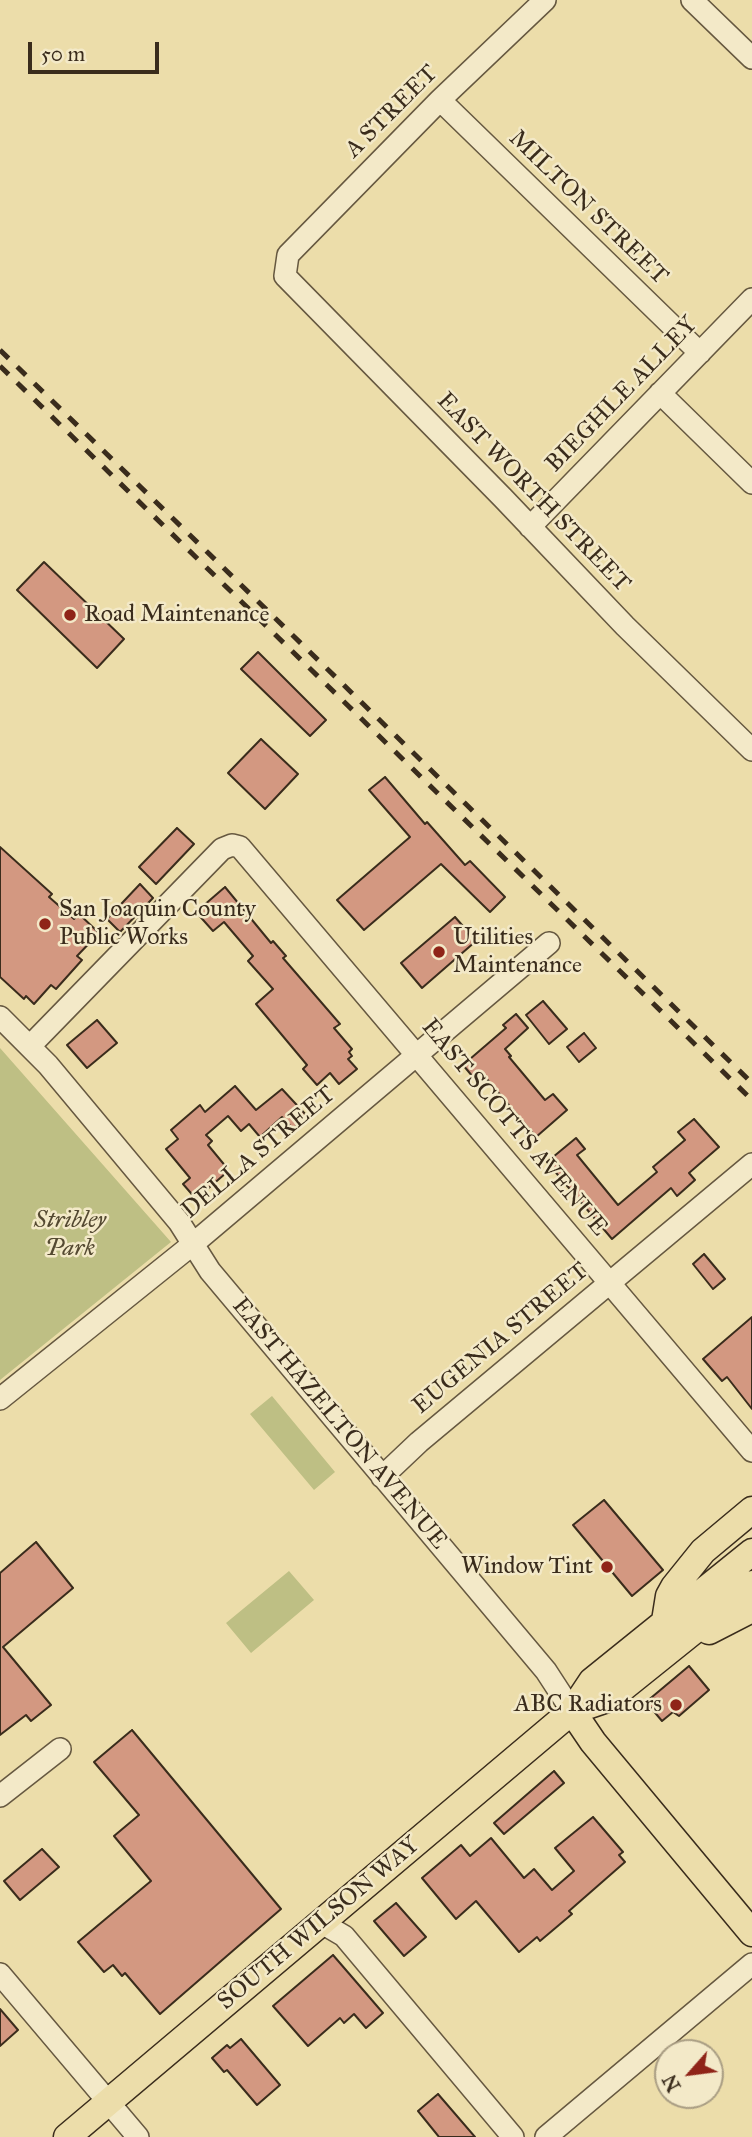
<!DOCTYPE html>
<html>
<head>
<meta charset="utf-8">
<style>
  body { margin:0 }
  #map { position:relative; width:752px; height:2137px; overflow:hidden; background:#ecddaa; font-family:"IM FELL Great Primer",serif }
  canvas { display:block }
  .north { position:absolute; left:654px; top:2039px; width:70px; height:70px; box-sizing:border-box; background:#f3e9c8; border:2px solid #a99d83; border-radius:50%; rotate:242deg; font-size:19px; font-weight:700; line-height:28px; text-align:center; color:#3a2c1c }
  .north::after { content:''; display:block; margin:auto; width:24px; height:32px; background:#8f2418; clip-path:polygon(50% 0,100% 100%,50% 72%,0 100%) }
  .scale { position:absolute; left:28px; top:42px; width:131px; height:32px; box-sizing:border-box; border:4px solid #3a2c1c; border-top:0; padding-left:9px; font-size:21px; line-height:24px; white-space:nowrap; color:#3a2c1c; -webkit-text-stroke:5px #f3e9c8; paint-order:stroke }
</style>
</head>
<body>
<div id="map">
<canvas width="752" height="2137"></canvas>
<div class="north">N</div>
<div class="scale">50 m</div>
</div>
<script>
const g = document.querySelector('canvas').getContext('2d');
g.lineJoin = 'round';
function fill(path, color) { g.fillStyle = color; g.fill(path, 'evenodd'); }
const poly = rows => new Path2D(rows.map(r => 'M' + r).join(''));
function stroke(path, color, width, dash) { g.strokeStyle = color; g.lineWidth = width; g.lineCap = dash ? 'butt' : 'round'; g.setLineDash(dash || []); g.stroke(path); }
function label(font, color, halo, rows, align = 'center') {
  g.font = font + ' "IM FELL Great Primer",serif'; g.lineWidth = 5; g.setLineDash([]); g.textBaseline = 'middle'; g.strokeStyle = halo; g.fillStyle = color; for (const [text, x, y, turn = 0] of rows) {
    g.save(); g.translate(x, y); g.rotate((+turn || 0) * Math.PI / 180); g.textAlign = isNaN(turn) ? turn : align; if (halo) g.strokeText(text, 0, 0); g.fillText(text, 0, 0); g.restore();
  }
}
fill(poly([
  [0,1048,171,1242,0,1380],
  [272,1396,335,1472,314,1490,250,1414],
  [289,1571,314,1600,251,1653,226,1623]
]), '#bebf84');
const building = poly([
  [44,562,124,639,97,668,17,590,44,562],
  [258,652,326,720,310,736,241,669,258,652],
  [261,739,298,774,265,809,228,773,261,739],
  [385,777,425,824,427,822,465,865,470,861,505,897,490,912,441,864,364,930,337,900,410,837,369,790,385,777],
  [177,828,194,844,156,884,139,867,177,828],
  [0,847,52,894,49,897,74,919,79,914,99,933,77,956,82,960,56,989,51,985,34,1004,26,996,24,999,0,977,0,847],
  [140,884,153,898,120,932,107,919,140,884],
  [225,887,271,943,273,941,286,956,283,958,340,1024,334,1028,352,1049,349,1052,352,1056,348,1059,357,1069,339,1084,330,1073,317,1085,303,1069,307,1065,256,1004,273,989,248,961,253,956,224,922,213,931,196,912,225,887],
  [455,917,476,941,422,988,401,963,455,917],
  [543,1001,567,1029,549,1044,526,1015,543,1001],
  [516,1014,528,1028,505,1049,511,1056,509,1057,545,1100,553,1094,567,1110,536,1137,485,1077,478,1083,463,1065,506,1028,503,1025,516,1014],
  [97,1020,117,1043,87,1068,67,1045,97,1020],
  [584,1033,596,1048,579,1062,567,1047,584,1033],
  [235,1086,256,1110,282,1089,307,1116,293,1129,282,1117,260,1137,249,1124,241,1131,228,1116,206,1135,212,1141,208,1145,227,1168,225,1171,226,1173,196,1199,183,1184,190,1178,166,1149,178,1139,171,1130,200,1105,205,1112,235,1086],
  [694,1119,719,1147,689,1173,695,1180,677,1196,671,1188,612,1239,547,1162,576,1138,585,1149,577,1155,618,1205,657,1172,653,1167,685,1140,678,1132,694,1119],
  [704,1254,725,1279,713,1289,693,1264,704,1254],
  [752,1317,752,1409,727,1377,722,1381,703,1359,752,1317],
  [604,1500,663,1570,632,1596,573,1525,604,1500],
  [36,1542,73,1588,3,1647,51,1705,31,1721,26,1715,0,1735,0,1573,36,1542],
  [689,1666,709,1690,679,1716,673,1712,662,1721,646,1702,689,1666],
  [132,1730,281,1909,160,2014,125,1973,122,1976,113,1965,104,1972,78,1942,151,1881,114,1836,139,1815,94,1762,132,1730],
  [554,1771,564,1783,504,1834,494,1823,554,1771],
  [593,1817,623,1852,619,1855,625,1862,569,1911,572,1914,540,1941,537,1937,519,1952,476,1901,456,1919,422,1878,461,1845,470,1856,491,1838,524,1878,534,1869,552,1890,574,1871,555,1848,593,1817],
  [42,1849,59,1867,20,1900,4,1881,42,1849],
  [396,1903,426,1937,404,1956,374,1921,396,1903],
  [333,1955,383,2013,366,2028,354,2014,344,2023,340,2018,308,2046,273,2006,333,1955],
  [0,2009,18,2030,0,2046,0,2009],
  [241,2039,280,2085,257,2105,227,2070,224,2072,212,2058,227,2045,230,2048,241,2039],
  [438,2094,475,2137,439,2137,418,2111,438,2094]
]);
fill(building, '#d39881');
stroke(building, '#3a2c1c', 2);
const minor = poly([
  [545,0,440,100,288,255,285,276,503,498,625,626,752,750],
  [692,0,752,58],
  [440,100,700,353],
  [660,393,752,483],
  [530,527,752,299],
  [0,1017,48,1065,179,1222,210,1271,546,1671,572,1711],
  [30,1046,222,849,232,845,240,847,752,1451],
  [0,1399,193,1244,549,943],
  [382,1477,419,1442,752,1164],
  [0,1796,60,1749],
  [320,1922,344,1936,513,2137],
  [0,1974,138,2137],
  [546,2137,752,1964]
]);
const major = poly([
  [665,1621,669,1596,674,1587,703,1551,752,1510],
  [709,1631,752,1609],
  [572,1711,593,1742,752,1933],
  [572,1711,610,1698,752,1584],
  [67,2137,572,1711,592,1681,752,1552]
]);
stroke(minor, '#665840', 24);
stroke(major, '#3a2c1c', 29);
stroke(minor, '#f3e9c8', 21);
stroke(major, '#ecddaa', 26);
stroke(poly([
  [0,350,752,1083],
  [0,366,752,1100]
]), '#3a2c1c', 5, [12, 12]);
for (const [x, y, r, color] of [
  [70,615,7,"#8f2418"],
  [45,924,7,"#8f2418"],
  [439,952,7,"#8f2418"],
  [607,1567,7,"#8f2418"],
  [676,1705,7,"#8f2418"]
]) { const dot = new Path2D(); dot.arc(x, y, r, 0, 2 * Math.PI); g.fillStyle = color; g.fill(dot); stroke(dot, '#f3e9c8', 2.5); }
label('24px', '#3a2c1c', '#f3e9c8', [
  ["A STREET",392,112,-45],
  ["MILTON STREET",588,208,44],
  ["BIEGHLE ALLEY",622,395,-46],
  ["EAST WORTH STREET",533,493,46],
  ["EAST SCOTTS AVENUE",514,1128,50],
  ["DELLA STREET",259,1153,-40],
  ["EUGENIA STREET",501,1339,-40],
  ["EAST HAZELTON AVENUE",339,1424,50],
  ["SOUTH WILSON WAY",319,1924,-40]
]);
label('24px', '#3a2c1c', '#f3e9c8', [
  ["Road Maintenance",84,615],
  ["San Joaquin County",59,910],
  ["Public Works",59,938],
  ["Utilities",453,938],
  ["Maintenance",453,966],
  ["Window Tint",593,1567,"right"],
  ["ABC Radiators",662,1705,"right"]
], 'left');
label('italic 24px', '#544931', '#f3e9c8', [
  ["Stribley",70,1221],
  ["Park",70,1249]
]);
</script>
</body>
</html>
